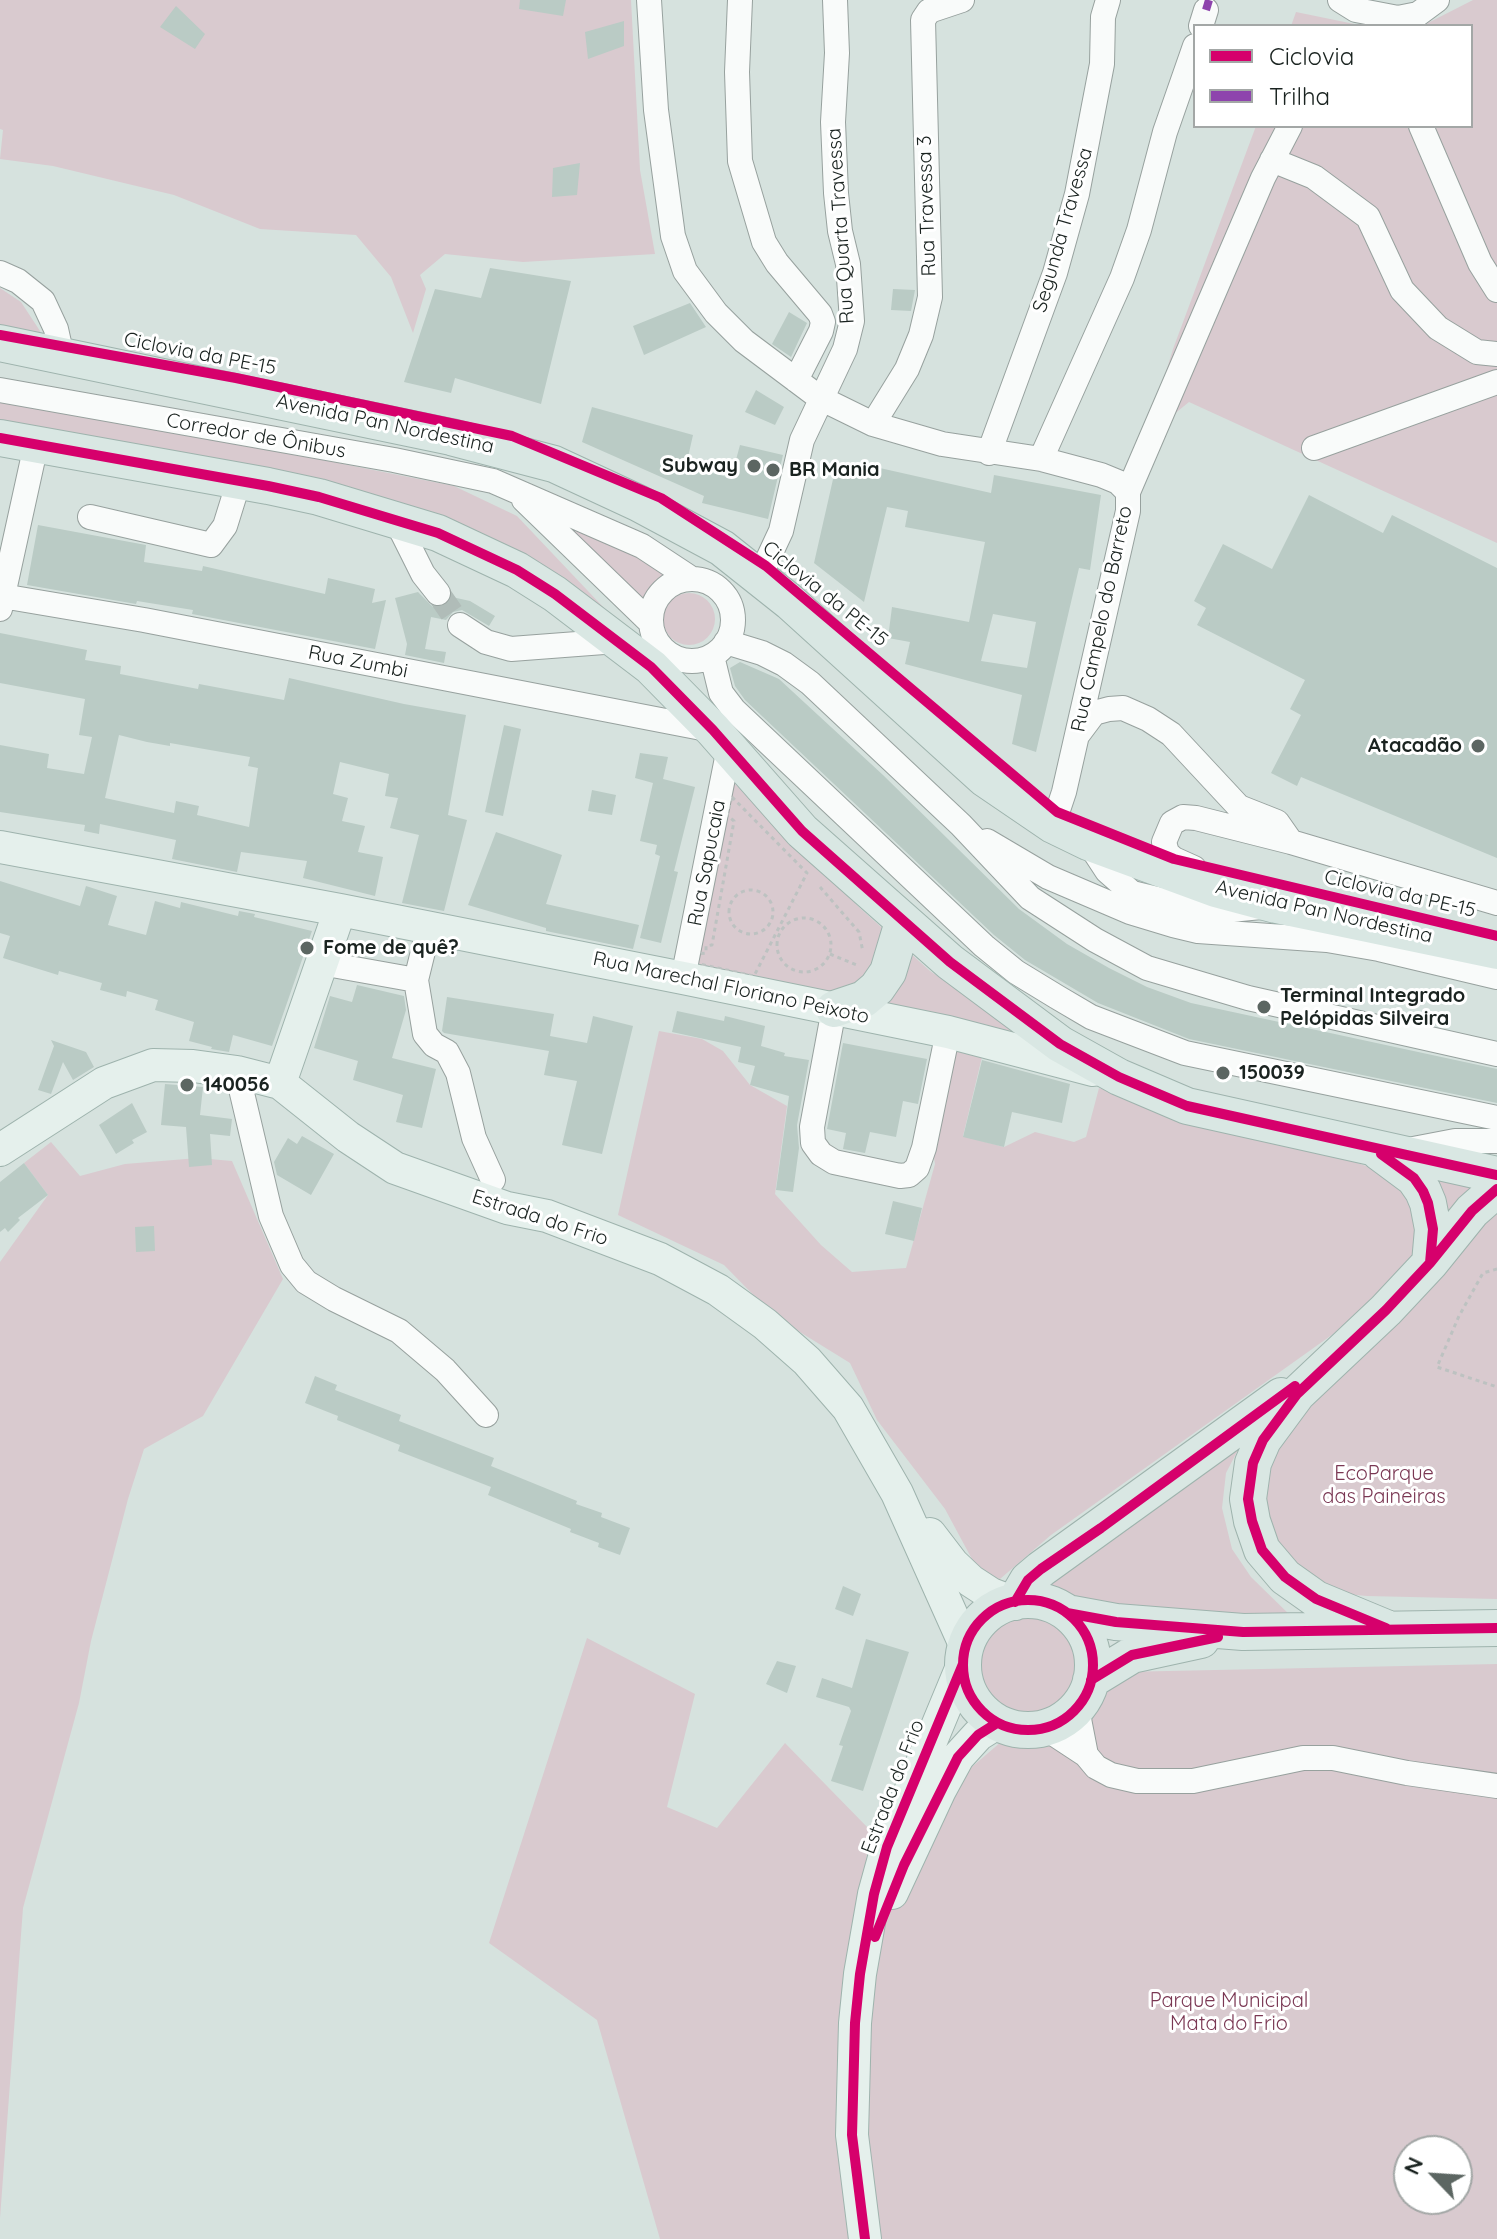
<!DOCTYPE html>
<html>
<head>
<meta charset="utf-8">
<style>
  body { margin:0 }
  #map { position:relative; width:1497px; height:2239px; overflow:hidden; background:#d6e2de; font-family:Quicksand,sans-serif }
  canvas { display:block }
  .legend { position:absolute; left:1193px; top:24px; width:280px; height:104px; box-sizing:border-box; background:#fff; border:2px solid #a3a7a6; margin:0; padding:10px 14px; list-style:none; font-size:24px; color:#1a2320 }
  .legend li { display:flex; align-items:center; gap:16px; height:40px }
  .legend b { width:40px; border:2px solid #a3a7a6 }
  .north { position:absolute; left:1393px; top:2135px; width:80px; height:80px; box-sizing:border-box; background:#fff; border:2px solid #a3a7a6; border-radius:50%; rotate:295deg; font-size:22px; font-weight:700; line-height:32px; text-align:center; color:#1a2320 }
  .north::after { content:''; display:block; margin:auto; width:28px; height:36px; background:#5c6662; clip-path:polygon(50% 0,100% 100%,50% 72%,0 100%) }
</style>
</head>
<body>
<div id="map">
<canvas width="1497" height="2239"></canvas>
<ul class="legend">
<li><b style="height:10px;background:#d6006c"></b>Ciclovia</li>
<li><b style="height:10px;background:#8e44ad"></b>Trilha</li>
</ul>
<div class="north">N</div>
</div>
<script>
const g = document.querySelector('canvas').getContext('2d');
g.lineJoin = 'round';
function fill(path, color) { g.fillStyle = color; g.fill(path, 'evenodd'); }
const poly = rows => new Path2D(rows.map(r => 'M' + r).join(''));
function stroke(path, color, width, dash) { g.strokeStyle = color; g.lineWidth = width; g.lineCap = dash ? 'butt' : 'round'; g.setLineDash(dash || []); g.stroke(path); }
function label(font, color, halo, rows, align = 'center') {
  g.font = font + ' Quicksand,sans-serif'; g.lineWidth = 6; g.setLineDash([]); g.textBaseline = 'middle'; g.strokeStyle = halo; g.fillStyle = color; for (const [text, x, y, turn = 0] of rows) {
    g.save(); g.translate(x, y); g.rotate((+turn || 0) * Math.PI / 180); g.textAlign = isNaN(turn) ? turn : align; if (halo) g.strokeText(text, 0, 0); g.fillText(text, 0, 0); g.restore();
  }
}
fill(poly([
  [0,0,631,0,640,170,655,254,523,262,445,254,420,275,426,289,413,333,391,277,356,235,260,229,174,195,53,166,0,159,3,130,0,129],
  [1473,0,1497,0,1497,543,1189,402,1146,437,1173,349,1256,126,1471,126,1471,26,1422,26],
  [1296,12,1364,26,1365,26,1291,26],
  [0,288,21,302,40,331,44,345,0,332],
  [0,396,454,486,517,516,623,628,476,539,0,431],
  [540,507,677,576,657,589,649,600,645,613],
  '663 619a26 26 0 1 1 52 0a26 26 0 1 1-52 0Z',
  [729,778,861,909,930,971,1026,1036,692,967],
  [659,1031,702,1039,723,1051,750,1085,787,1106,775,1194,821,1245,852,1272,906,1268,935,1164,931,1138,952,1051,977,1051,982,1057,963,1136,1004,1147,1035,1132,1074,1142,1086,1137,1099,1088,1188,1118,1340,1157,1392,1175,1411,1197,1421,1250,1350,1322,1051,1535,1000,1579,980,1574,945,1509,877,1420,850,1363,774,1316,724,1265,618,1215],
  [51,1142,80,1176,125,1164,198,1158,232,1161,283,1279,203,1416,144,1449,128,1499,91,1641,79,1703,23,1908,0,2218,0,1262,48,1195,24,1163],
  [1411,1161,1497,1180,1440,1227],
  [1497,1204,1497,1599,1367,1596,1335,1593,1281,1567,1262,1488,1273,1444],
  [1239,1448,1226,1473,1222,1508,1232,1549,1251,1577,1295,1620,1069,1600,1043,1590],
  '978 1664a51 51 0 1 1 102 0a51 51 0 1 1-102 0Z',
  [587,1638,695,1694,667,1807,717,1828,785,1743,870,1830,857,1931,838,2022,845,2215,849,2239,660,2239,597,2020,489,1943],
  [1497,1664,1497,1777,1335,1754,1210,1771,1125,1772,1089,1752,1086,1710,1095,1691,1121,1672],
  [1016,1729,1037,1730,1100,1781,1304,1762,1497,1791,1497,2239,860,2239,860,1974,910,1865,951,1785],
  [1409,2151,1457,2151,1457,2199,1409,2199]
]), '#d9cacf');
fill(poly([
  [520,0,566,0,563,16,519,9],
  [176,6,205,34,195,49,160,27],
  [624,21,624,46,588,59,585,32],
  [580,163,577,195,552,197,553,168],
  [490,268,571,281,541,404,455,378,451,393,404,382,435,289,481,298],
  [893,289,915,290,911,311,891,310],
  [690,303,706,327,644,355,633,326],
  [789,312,807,323,791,357,772,344],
  [756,390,784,407,775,425,745,412],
  [592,407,693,435,686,466,731,478,740,445,783,455,768,519,702,503,704,496,582,442],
  [862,464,991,493,994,475,1101,495,1090,570,1079,568,1036,752,1012,744,1022,695,905,664,910,642,888,638,892,607,969,622,985,542,905,527,908,511,887,507,864,602,814,563,836,466,859,471],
  [993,614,1036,622,1027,668,981,661],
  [1309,495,1383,533,1392,515,1497,568,1497,858,1301,777,1297,786,1271,773,1301,715,1290,709,1305,680,1197,625,1206,608,1194,601,1223,544,1272,569],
  [38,525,146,545,144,562,202,571,203,566,325,594,328,578,375,589,372,603,386,600,375,649,192,614,193,610,137,601,136,604,27,585],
  [418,592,433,607,447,605,452,597,470,601,495,616,489,626,462,610,453,612,446,620,431,617,425,649,446,652,444,663,405,655,407,644,395,598],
  [0,633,87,650,85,660,121,666,120,674,198,689,199,684,284,700,289,678,404,704,466,715,448,815,467,820,444,911,402,903,419,835,390,828,398,798,385,796,389,774,340,762,333,794,348,798,342,821,365,826,358,852,383,857,375,896,303,878,307,861,241,852,237,872,172,859,176,840,100,824,99,834,84,831,85,825,0,812,0,745,49,754,47,768,84,774,92,737,79,735,85,699,0,683],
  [119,735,147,742,170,746,170,743,250,757,248,766,258,768,249,827,197,815,199,806,176,801,174,813,105,798],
  [740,662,779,679,883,775,1019,909,1067,944,1109,968,1147,987,1191,1003,1497,1069,1497,1103,1189,1039,1098,1003,1025,960,994,935,745,700,735,686,730,668],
  [504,725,521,729,503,816,485,812],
  [640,753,668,757,663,779,695,787,674,871,678,872,661,943,640,938,660,856,655,854,657,845,640,841,653,783,635,778],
  [592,790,616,795,612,815,588,811],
  [496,832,562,855,546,904,639,925,633,949,546,931,546,928,468,905],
  [0,881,80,906,86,886,117,896,108,925,146,935,155,901,180,908,181,902,238,916,239,911,255,914,254,917,312,931,272,1046,233,1035,229,1052,211,1049,212,1047,189,1041,194,1022,155,1010,158,1000,127,991,126,997,100,990,102,983,59,971,58,975,3,958,10,936,0,933],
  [357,985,404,996,406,1010,392,1058,436,1069,422,1128,396,1122,403,1095,353,1080,358,1061,314,1048,330,996,352,1002],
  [447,997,554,1014,550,1036,587,1043,593,1016,633,1026,602,1154,562,1145,577,1081,544,1075,549,1051,444,1033,442,1031],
  [677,1011,724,1021,725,1016,765,1026,761,1046,785,1053,784,1056,809,1060,797,1125,799,1148,793,1192,776,1190,789,1096,750,1085,755,1066,738,1062,741,1047,672,1032],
  [51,1040,86,1052,94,1067,73,1080,63,1062,51,1094,38,1090,54,1046],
  [843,1043,927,1059,918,1104,903,1101,896,1137,870,1132,865,1153,843,1149,846,1133,827,1129],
  [982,1060,1070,1084,1062,1123,1012,1112,1004,1147,963,1137],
  [165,1084,203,1087,200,1115,232,1119,230,1136,210,1134,212,1165,189,1167,186,1127,161,1125],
  [132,1103,147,1132,132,1140,134,1143,116,1154,99,1125],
  [302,1136,334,1154,311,1195,277,1175,274,1162,288,1138,297,1144],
  [24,1163,48,1195,18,1218,20,1220,8,1232,5,1228,0,1232,0,1182],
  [893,1201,922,1208,914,1241,885,1234],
  [154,1226,155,1251,136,1252,135,1227],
  [315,1376,337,1385,335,1390,401,1415,399,1421,494,1458,491,1466,577,1501,576,1504,602,1513,601,1517,630,1528,620,1555,598,1547,599,1543,570,1532,571,1529,488,1495,491,1487,398,1451,400,1445,337,1420,338,1416,305,1403],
  [843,1586,861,1594,853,1616,835,1609],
  [866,1639,909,1652,863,1791,831,1781,843,1746,839,1745,851,1711,849,1707,816,1697,822,1678,852,1688],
  [777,1661,796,1666,787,1693,766,1684]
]), '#bacbc5');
stroke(poly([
  [438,593,460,625]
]), '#b0bcb8', 24, [24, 12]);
const minor = poly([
  [649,0,656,110,673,236,685,271,716,313,744,341,820,398,873,424,942,444,1041,459,1101,475,1118,482,1128,492,1128,511,1064,792,1053,825],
  [740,0,737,72,740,161,764,242,777,263,820,314,823,322,821,331,796,380],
  [1340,0,1356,10,1398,18,1418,14,1437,0],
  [1201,26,1206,10],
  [1421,126,1480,263,1497,290],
  [1272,160,1314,177,1368,217,1402,290,1438,328,1477,352,1497,354],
  [0,273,18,281,43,301,56,329,62,356],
  [0,390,394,460,493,481,642,546,692,579],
  [873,424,907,369,921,335,930,297,923,20,929,11,962,0],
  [1314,448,1497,382],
  [989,453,1055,273,1077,194,1102,64,1103,17,1108,0],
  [1041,459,1122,278,1139,230,1165,132,1195,46],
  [1128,492,1263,178,1290,126],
  [524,500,651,623],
  [90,517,211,545,225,526,239,481],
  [396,520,423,574,438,593],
  [760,576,781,531,802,440,845,349,852,321,848,264,840,231,836,193,833,122,837,53,835,0],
  '651 620a41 41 0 1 1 82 0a41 41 0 1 1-82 0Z',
  [2,596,144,620,712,730],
  [0,609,36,445],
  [460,625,486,642,511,649,617,641],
  [726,642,762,653,784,664,810,683,961,825,1030,898,1095,940,1147,968,1248,998,1497,1054],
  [712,656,721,693,734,710,984,946,1016,972,1057,997,1091,1017,1185,1053,1497,1118],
  [1079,733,1094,713,1109,709,1123,708,1148,719,1171,734,1239,807,1277,822,1291,842,1497,903],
  [987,841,1048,877,1130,912,1173,925,1198,931,1327,940,1379,949,1497,977],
  [1088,842,1107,871,1132,893,1210,912,1261,907],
  [1194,868,1174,859,1167,853,1164,842,1172,823,1183,817,1196,818,1291,842],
  [429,927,416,980,425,1034,434,1045,447,1052,458,1073,474,1138,493,1180],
  [321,963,416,980],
  [683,978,729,748],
  [834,1009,812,1127,813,1143,821,1154,834,1162,900,1176,909,1175,917,1168,924,1148,948,1032],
  [237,1072,271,1216,292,1265,306,1282,334,1299,399,1331,445,1370,486,1415],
  [1408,1150,1455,1141,1497,1141],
  [1079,1705,1079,1719,1086,1755,1096,1767,1111,1775,1137,1781,1193,1781,1303,1758,1333,1758,1407,1773,1497,1786],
  [1045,1728,1086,1755]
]);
const major = poly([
  [0,847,340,910,683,978,948,1032,1093,1070],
  [280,1083,340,910],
  [0,1150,104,1083,153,1065,193,1066,237,1072,280,1083,348,1137,395,1168,507,1208,547,1216,660,1259,718,1290,765,1324,807,1361,848,1408,897,1493,966,1647],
  [930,1534,953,1564,971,1581,991,1594,1012,1602],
  [892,1893,940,1790,958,1757,978,1735,997,1723],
  [865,2239,852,2135,855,2023,860,1974,874,1894,887,1847,963,1664]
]);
const highway = poly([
  [0,343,451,437,554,464,638,503,722,548,790,602,984,778,1053,825,1088,842,1216,889,1276,905,1497,951],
  [0,438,268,486,319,497,438,533,517,570,555,594,651,667,713,730,802,831,950,962,1060,1044,1119,1077,1187,1106,1497,1175],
  [834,1009,864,999,877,988,888,972,903,922],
  [1379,1152,1414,1178,1423,1191,1428,1203,1433,1229,1430,1263],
  '963 1665a65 65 0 1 1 130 0a65 65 0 1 1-130 0Z',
  [1015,1602,1028,1580,1041,1569,1281,1396],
  [1067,1613,1116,1622,1243,1632,1497,1628],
  [1386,1628,1316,1599,1285,1577,1262,1550,1252,1521,1248,1499,1253,1463,1263,1440,1297,1394,1386,1310,1430,1263,1472,1211,1497,1189],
  [1091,1680,1132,1655,1201,1640]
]);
stroke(minor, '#97a19e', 26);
stroke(major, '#9eb3ad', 34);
stroke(highway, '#9eb3ad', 38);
stroke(poly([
  [732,797,807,873,754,976,695,963,697,954,706,953,706,946,712,945,734,821,727,815,732,797],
  [820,887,859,932,863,952],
  '729 912a22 22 0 1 1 44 0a22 22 0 1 1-44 0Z',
  '777 945a27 27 0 1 1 54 0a27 27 0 1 1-54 0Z',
  [830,954,859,966],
  [1497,1269,1483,1273,1459,1316,1437,1367,1497,1387]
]), '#bdc2c1', 3, [4, 4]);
stroke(minor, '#f9fbfa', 24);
stroke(major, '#e5f0ec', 32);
stroke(highway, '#d9e7e3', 36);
stroke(poly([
  [1206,10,1209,0]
]), '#8e44ad', 8, [16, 8]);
stroke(poly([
  [0,335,236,378,512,436,661,498,766,566,1057,812,1174,859,1497,936],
  [0,438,268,486,319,497,438,533,517,570,555,594,651,667,713,730,802,831,950,962,1060,1044,1119,1077,1187,1106,1497,1175],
  [1381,1154,1414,1178,1423,1191,1428,1203,1433,1229,1430,1263],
  '963 1665a65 65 0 1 1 130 0a65 65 0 1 1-130 0Z',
  [1015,1602,1028,1580,1041,1569,1101,1528,1295,1386],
  [1067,1613,1116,1622,1243,1632,1497,1628],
  [1386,1628,1316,1599,1285,1577,1262,1550,1252,1521,1248,1499,1253,1463,1263,1440,1297,1394,1386,1310,1430,1263,1472,1211,1497,1189],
  [1091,1680,1132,1655,1218,1637],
  [875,1937,904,1865,958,1757,978,1735,997,1723],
  [865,2239,852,2135,855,2023,860,1974,874,1894,887,1847,963,1664]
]), '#d6006c', 10);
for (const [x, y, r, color] of [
  [754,466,8,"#5c6662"],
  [773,470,8,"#5c6662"],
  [1478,746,8,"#5c6662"],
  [307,948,8,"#5c6662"],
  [1264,1007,8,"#5c6662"],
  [1223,1073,8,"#5c6662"],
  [187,1085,8,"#5c6662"]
]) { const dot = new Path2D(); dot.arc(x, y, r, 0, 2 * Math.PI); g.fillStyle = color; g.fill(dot); stroke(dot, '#fff', 3); }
label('20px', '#1a2320', '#fff', [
  ["Rua Travessa 3",927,206,-92],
  ["Rua Quarta Travessa",841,226,-94],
  ["Segunda Travessa",1063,230,-74],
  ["Ciclovia da PE-15",200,354,11],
  ["Avenida Pan Nordestina",385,424,12],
  ["Corredor de Ônibus",256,436,10],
  ["Ciclovia da PE-15",825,594,39],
  ["Rua Campelo do Barreto",1102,619,-78],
  ["Rua Zumbi",358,662,11],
  ["Rua Sapucaia",707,863,-79],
  ["Ciclovia da PE-15",1400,894,13],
  ["Avenida Pan Nordestina",1324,912,13],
  ["Rua Marechal Floriano Peixoto",731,988,12],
  ["Estrada do Frio",540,1218,18],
  ["Estrada do Frio",893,1787,-69]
]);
label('bold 20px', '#1a2320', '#fff', [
  ["Subway",738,466,"right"],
  ["BR Mania",789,470],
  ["Atacadão",1462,746,"right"],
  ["Fome de quê?",323,948],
  ["Terminal Integrado",1280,996],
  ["Pelópidas Silveira",1280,1019],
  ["150039",1239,1073],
  ["140056",203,1085]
], 'left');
label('20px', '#7a3753', '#fff', [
  ["EcoParque",1384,1474],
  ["das Paineiras",1384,1497],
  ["Parque Municipal",1229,2001],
  ["Mata do Frio",1229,2024]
]);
</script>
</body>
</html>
